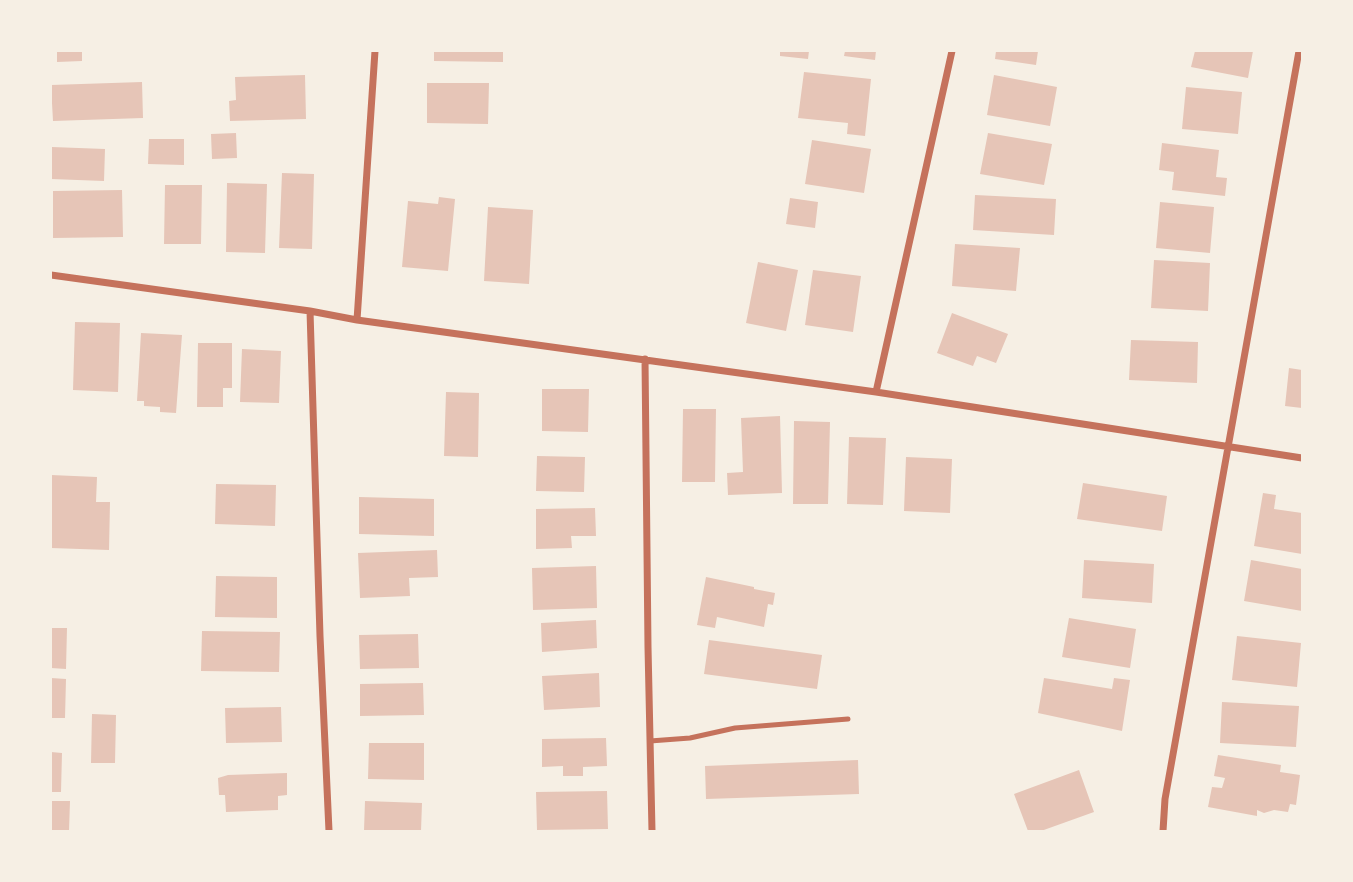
<!DOCTYPE html>
<html>
<head>
<meta charset="utf-8">
<style>
  body { margin:0 }
  #map { position:relative; width:1353px; height:882px; overflow:hidden; background:#f6efe4; font-family:Figtree,sans-serif }
  canvas { display:block }
  .frame { position:absolute; inset:0; border:52px solid #f6efe4; pointer-events:none }
</style>
</head>
<body>
<div id="map">
<canvas width="1353" height="882"></canvas>
<div class="frame"></div>
</div>
<script>
const g = document.querySelector('canvas').getContext('2d');
g.lineJoin = 'round';
function fill(path, color) { g.fillStyle = color; g.fill(path, 'evenodd'); }
const poly = rows => new Path2D(rows.map(r => 'M' + r).join(''));
function stroke(path, color, width, dash) { g.strokeStyle = color; g.lineWidth = width; g.lineCap = dash ? 'butt' : 'round'; g.setLineDash(dash || []); g.stroke(path); }
fill(poly([
  [57,51,82,51,82,61,57,62],
  [434,51,503,51,503,62,434,61],
  [780,51,809,51,808,59,780,56],
  [845,51,876,51,875,60,844,56],
  [996,51,1038,51,1036,65,995,59],
  [1195,51,1253,51,1248,78,1191,67],
  [804,72,871,79,865,136,847,134,848,123,798,118],
  [305,75,306,119,230,121,229,101,236,100,235,77],
  [994,75,1057,87,1050,126,987,115],
  [142,82,143,118,53,121,51,85],
  [427,83,489,83,488,124,427,123],
  [1186,87,1242,92,1238,134,1182,129],
  [236,133,237,158,212,159,211,134],
  [988,133,1052,144,1044,185,980,174],
  [149,139,184,139,184,165,148,164],
  [812,140,871,149,864,193,805,184],
  [1162,143,1219,150,1216,177,1227,178,1225,196,1172,190,1174,172,1159,170],
  [52,147,105,149,104,181,51,179],
  [282,173,314,174,312,249,279,248],
  [227,183,267,184,265,253,226,252],
  [165,185,202,185,201,244,164,244],
  [122,190,123,237,53,238,53,191],
  [975,195,1056,199,1054,235,973,230],
  [439,197,455,199,448,271,402,267,408,201,438,204],
  [790,198,818,202,815,228,786,224],
  [1160,202,1214,207,1210,253,1156,248],
  [488,207,533,210,529,284,484,281],
  [955,244,1020,248,1016,291,952,286],
  [1154,260,1210,263,1208,311,1151,308],
  [758,262,798,270,786,331,746,323],
  [813,270,861,276,853,332,805,325],
  [952,313,1008,334,996,363,977,356,973,366,937,353],
  [75,322,120,323,118,392,73,390],
  [141,333,182,335,176,413,160,412,160,407,144,406,144,401,137,401],
  [1131,340,1198,342,1197,383,1129,380],
  [198,343,232,343,232,388,223,388,223,407,197,407],
  [242,349,281,351,279,403,240,402],
  [1289,368,1302,370,1302,408,1285,406],
  [542,389,589,389,588,432,542,431],
  [446,392,479,393,478,457,444,456],
  [683,409,716,409,715,482,682,482],
  [780,416,782,493,728,495,727,473,743,472,741,418],
  [794,421,830,422,828,504,793,504],
  [849,437,886,438,883,505,847,504],
  [537,456,585,457,584,492,536,491],
  [906,457,952,459,950,513,904,511],
  [51,475,97,477,96,502,110,502,109,550,51,548],
  [1083,483,1167,496,1162,531,1077,519],
  [216,484,276,485,275,526,215,524],
  [1263,493,1276,495,1274,509,1302,513,1302,554,1254,546],
  [359,497,434,499,434,536,359,534],
  [595,508,596,536,571,536,572,548,536,549,536,509],
  [437,550,438,577,409,578,410,596,360,598,358,553],
  [1084,560,1154,564,1152,603,1082,598],
  [1251,560,1302,569,1302,611,1244,601],
  [596,566,597,608,533,610,532,568],
  [216,576,277,577,277,618,215,617],
  [706,577,754,587,754,589,775,593,773,605,768,604,764,627,717,617,715,628,697,625],
  [1069,618,1136,629,1130,668,1062,657],
  [596,620,597,648,542,652,541,623],
  [51,628,67,628,66,669,51,668],
  [202,631,280,632,279,672,201,671],
  [418,634,419,668,360,669,359,635],
  [1237,636,1301,643,1297,687,1232,680],
  [709,640,822,655,817,689,704,674],
  [599,673,600,707,544,710,542,676],
  [51,678,66,679,65,718,51,718],
  [1044,678,1112,689,1114,678,1130,680,1122,731,1038,713],
  [423,683,424,715,360,716,360,684],
  [1222,702,1299,706,1296,747,1220,743],
  [281,707,282,742,226,743,225,708],
  [92,714,116,715,115,763,91,763],
  [606,738,607,766,583,767,583,776,563,776,563,766,542,767,542,739],
  [369,743,424,743,424,780,368,779],
  [51,752,62,753,61,792,51,792],
  [1218,755,1281,765,1280,772,1300,775,1296,805,1290,804,1288,812,1274,810,1264,813,1257,810,1257,816,1208,807,1212,787,1222,788,1225,778,1214,776],
  [858,760,859,794,706,799,705,766],
  [1079,770,1094,812,1041,831,1028,831,1014,794],
  [287,773,287,795,278,796,278,810,226,812,225,795,219,795,218,778,228,775],
  [607,791,608,829,537,830,536,792],
  [51,801,70,801,69,831,51,831],
  [365,801,422,803,421,831,364,831]
]), '#e6c5b7');
stroke(poly([
  [650,741,690,738,735,728,848,719]
]), '#c5725c', 5);
stroke(poly([
  [51,275,310,311,357,320,876,392,1302,458],
  [310,311,320,636,329,831],
  [357,320,375,51],
  [645,359,648,647,652,831],
  [876,392,952,51],
  [1163,831,1165,799,1299,51]
]), '#c5725c', 7);
</script>
</body>
</html>
